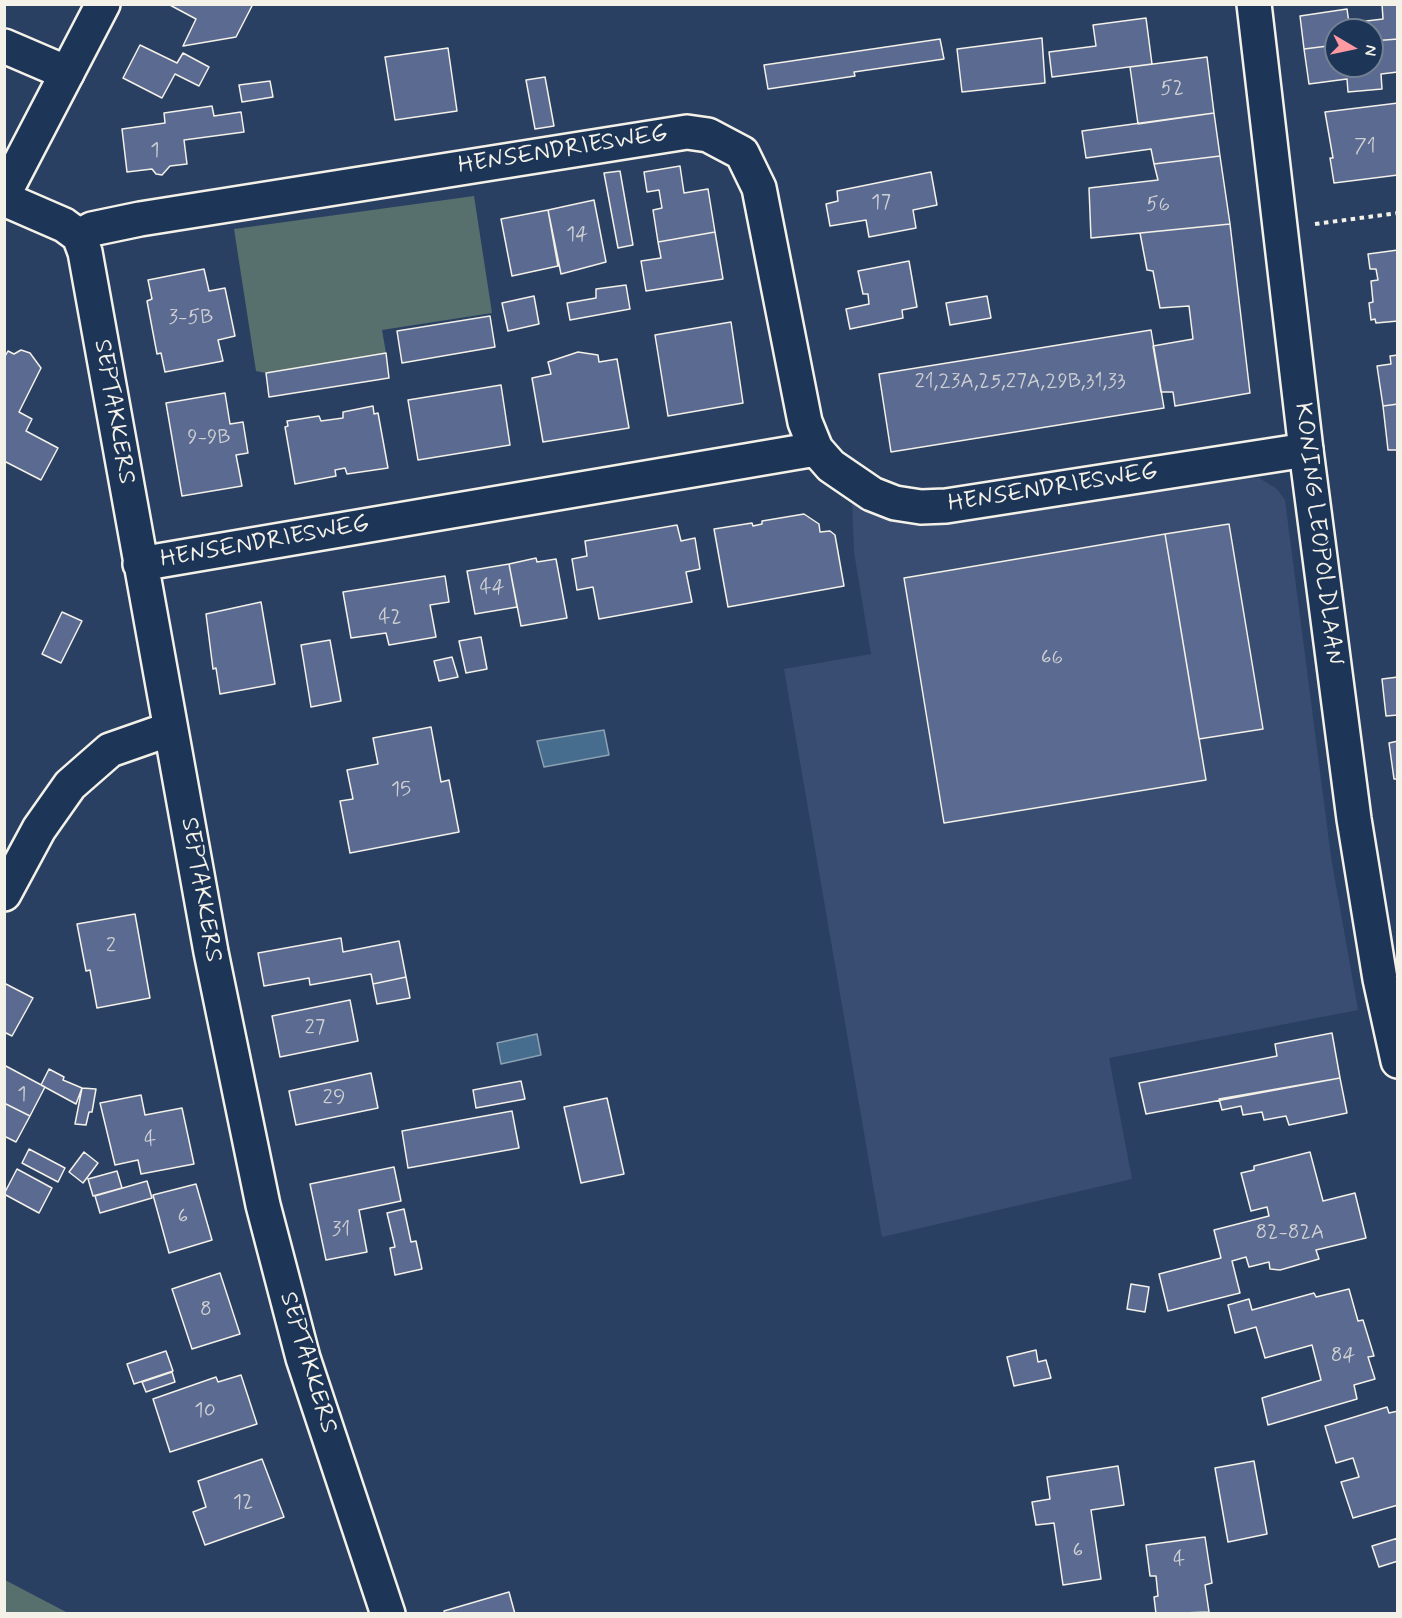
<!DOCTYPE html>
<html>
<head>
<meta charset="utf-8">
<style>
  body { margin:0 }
  #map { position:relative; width:1402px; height:1618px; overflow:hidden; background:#294063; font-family:Mynerve,sans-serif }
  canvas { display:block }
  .frame { position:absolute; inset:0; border:6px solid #f4f1e8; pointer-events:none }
  .north { position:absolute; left:1324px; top:18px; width:60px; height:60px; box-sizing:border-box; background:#1d3557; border:2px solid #738091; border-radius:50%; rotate:99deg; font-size:16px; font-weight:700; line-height:24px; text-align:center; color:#f4f1e8 }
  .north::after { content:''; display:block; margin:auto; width:21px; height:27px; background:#ff9aa2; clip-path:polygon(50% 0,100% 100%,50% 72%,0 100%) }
</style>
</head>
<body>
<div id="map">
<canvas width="1402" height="1618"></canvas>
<div class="frame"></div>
<div class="north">N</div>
</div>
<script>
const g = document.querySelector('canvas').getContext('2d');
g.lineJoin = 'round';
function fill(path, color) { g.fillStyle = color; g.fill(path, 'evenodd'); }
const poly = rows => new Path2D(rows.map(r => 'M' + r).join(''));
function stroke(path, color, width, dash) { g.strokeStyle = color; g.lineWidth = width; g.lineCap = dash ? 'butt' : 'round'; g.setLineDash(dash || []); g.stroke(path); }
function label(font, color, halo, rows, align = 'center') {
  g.font = font + ' Mynerve,sans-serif'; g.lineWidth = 4.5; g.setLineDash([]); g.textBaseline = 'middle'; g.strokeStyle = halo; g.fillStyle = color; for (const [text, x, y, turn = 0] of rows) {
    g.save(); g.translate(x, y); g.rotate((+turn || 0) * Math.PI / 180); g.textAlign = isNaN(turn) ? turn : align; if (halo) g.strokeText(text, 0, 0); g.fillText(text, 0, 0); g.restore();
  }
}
fill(poly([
  [1228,476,1259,478,1277,489,1285,500,1331,857,1358,1010,1109,1058,1132,1179,882,1237,784,669,871,654,854,552,852,499,901,521,944,523]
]), '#384d71');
fill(poly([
  [474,196,492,313,382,330,386,353,266,373,256,371,234,229],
  [4,1580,5,1580,68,1613,5,1613]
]), '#57706d');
const water = poly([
  [604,730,609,755,544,767,537,741,604,730],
  [537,1034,541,1055,501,1064,497,1043,537,1034]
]);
fill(water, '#466c8e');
stroke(water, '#8ca1b2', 1.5);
const building = poly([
  [168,4,253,4,236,37,183,46,196,19,168,4],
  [1382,4,1398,4,1398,39,1372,41,1372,30,1336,30,1336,45,1304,49,1300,16,1347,9,1349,23,1383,19,1382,4],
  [1146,18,1152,64,1052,77,1049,52,1096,46,1093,25,1146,18],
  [1042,38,1045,83,962,92,957,49,1042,38],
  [940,39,944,59,854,72,855,76,768,89,764,65,940,39],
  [1398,39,1398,72,1381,74,1382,89,1348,92,1347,79,1309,84,1304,49,1336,45,1336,66,1372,66,1372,41,1398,39],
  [140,45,177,63,183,53,209,67,199,86,175,74,162,98,123,78,140,45],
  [448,48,457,111,395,120,385,57,448,48],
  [1207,57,1214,113,1138,124,1130,67,1207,57],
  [545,77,554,126,535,129,526,80,545,77],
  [270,81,273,97,242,102,239,85,270,81],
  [1398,103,1398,175,1334,183,1330,158,1333,158,1325,112,1398,103],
  [212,106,214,116,241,112,244,132,184,140,187,164,170,166,162,175,156,174,152,169,127,172,122,129,165,123,164,113,212,106],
  [1214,113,1220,156,1154,164,1151,149,1086,158,1082,131,1214,113],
  [1220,156,1230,224,1091,238,1089,188,1158,180,1154,164,1220,156],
  [680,166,684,193,708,189,715,232,658,242,653,210,662,208,659,190,647,192,644,172,680,166],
  [620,171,633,245,618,248,604,173,620,171],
  [931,172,937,205,913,210,916,228,869,237,866,220,830,226,826,204,838,201,837,191,931,172],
  [594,200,606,262,561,274,548,210,594,200],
  [548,210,558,266,512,276,501,219,548,210],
  [1230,224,1250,393,1175,406,1173,392,1161,392,1153,346,1193,339,1189,306,1160,308,1153,271,1147,270,1140,233,1230,224],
  [715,232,723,279,646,291,641,261,661,258,658,242,715,232],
  [1398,250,1398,321,1376,323,1375,319,1371,320,1369,303,1373,302,1371,281,1378,280,1376,269,1370,269,1368,254,1398,250],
  [909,261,917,307,902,310,903,318,850,329,846,309,869,304,868,294,863,294,858,271,909,261],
  [204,269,209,291,225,288,235,336,218,340,223,361,165,372,161,353,157,354,147,301,152,299,148,280,204,269],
  [626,285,630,309,570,320,567,303,596,298,596,289,626,285],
  [534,296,539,324,508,331,502,303,534,296],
  [987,296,991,318,950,325,946,303,987,296],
  [490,316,495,347,402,363,397,331,490,316],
  [731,322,743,403,668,416,655,335,731,322],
  [1151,330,1164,408,891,452,879,374,1151,330],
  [21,350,30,353,41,368,19,412,32,419,26,431,58,448,41,480,4,461,4,358,8,351,14,354,21,350],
  [578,352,598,355,599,362,617,359,629,428,543,442,532,378,551,374,548,362,578,352],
  [386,353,389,378,269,397,266,373,386,353],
  [1398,355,1398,404,1383,406,1377,366,1391,364,1390,356,1398,355],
  [501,385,510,445,418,460,408,400,501,385],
  [225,393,230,424,243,422,248,453,236,455,242,486,182,496,166,403,225,393],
  [1398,404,1398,450,1388,450,1383,406,1398,404],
  [373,406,374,414,378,413,388,468,347,474,345,468,335,470,336,476,295,484,285,427,288,426,287,421,319,416,321,421,343,418,343,412,373,406],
  [804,514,819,524,820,532,830,531,835,535,844,586,728,607,714,529,752,523,753,526,762,524,762,521,804,514],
  [1229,524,1263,729,1199,739,1165,534,1229,524],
  [677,525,681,541,695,538,700,569,686,572,692,602,599,619,593,587,577,590,572,559,587,556,585,541,677,525],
  [1165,534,1206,780,944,823,904,578,1165,534],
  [536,558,537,562,556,559,567,618,521,626,509,564,536,558],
  [509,564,517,607,475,614,467,571,509,564],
  [445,576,449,602,430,605,436,637,389,645,386,633,351,638,343,592,445,576],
  [261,602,275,684,220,694,216,668,213,669,206,614,261,602],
  [62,612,82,621,61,663,42,654,62,612],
  [481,637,487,669,466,673,459,641,481,637],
  [330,640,341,701,311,707,301,645,330,640],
  [452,657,458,677,439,681,434,661,452,657],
  [1398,677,1398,715,1386,716,1382,679,1398,677],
  [431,727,441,782,449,780,459,832,350,853,340,801,353,799,347,770,378,764,373,738,431,727],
  [1398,741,1398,779,1394,779,1389,743,1398,741],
  [135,914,150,998,97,1008,90,970,86,971,77,924,135,914],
  [341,938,343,952,399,941,406,977,373,984,371,974,310,985,309,978,264,986,258,953,341,938],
  [406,977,410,998,377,1004,373,984,406,977],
  [4,983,33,998,12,1036,4,1032,4,983],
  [350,1000,358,1041,280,1057,272,1016,350,1000],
  [1332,1033,1340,1078,1146,1114,1139,1083,1277,1056,1275,1044,1332,1033],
  [4,1065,45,1087,30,1116,4,1103,4,1065],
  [49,1069,64,1077,63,1080,82,1088,76,1104,41,1085,49,1069],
  [371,1073,378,1108,296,1125,289,1091,371,1073],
  [1340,1078,1347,1113,1289,1125,1286,1116,1264,1120,1262,1112,1243,1115,1241,1106,1222,1110,1219,1099,1340,1078],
  [521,1081,525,1099,476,1108,473,1090,521,1081],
  [82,1088,96,1089,92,1112,89,1112,86,1125,75,1124,82,1088],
  [141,1095,145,1115,182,1108,194,1164,141,1174,138,1160,115,1165,100,1103,141,1095],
  [607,1098,624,1174,581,1183,564,1107,607,1098],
  [4,1103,30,1116,16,1142,4,1136,4,1103],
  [512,1111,519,1148,408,1168,402,1131,512,1111],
  [29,1149,65,1168,58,1182,22,1163,29,1149],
  [84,1152,98,1163,83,1183,69,1172,84,1152],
  [1310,1152,1323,1201,1355,1193,1366,1238,1316,1250,1319,1259,1280,1270,1270,1269,1269,1262,1249,1267,1246,1257,1232,1261,1240,1293,1168,1311,1159,1274,1221,1258,1214,1230,1269,1216,1267,1207,1251,1211,1241,1173,1254,1170,1254,1166,1310,1152],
  [394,1167,401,1201,359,1210,367,1252,326,1260,310,1184,394,1167],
  [17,1169,52,1188,39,1213,4,1194,17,1169],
  [117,1171,122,1188,93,1196,88,1179,117,1171],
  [147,1181,152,1198,100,1213,95,1196,147,1181],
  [196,1184,212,1240,169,1253,153,1195,196,1184],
  [404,1209,411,1242,416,1241,422,1269,395,1275,390,1248,395,1247,387,1213,404,1209],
  [220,1273,240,1334,192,1349,172,1289,220,1273],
  [1131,1284,1149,1287,1145,1312,1127,1309,1131,1284],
  [1349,1289,1358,1321,1363,1320,1374,1356,1368,1357,1375,1379,1354,1385,1357,1399,1268,1425,1262,1398,1321,1380,1312,1345,1265,1358,1256,1327,1235,1333,1228,1305,1249,1299,1252,1310,1314,1293,1316,1297,1349,1289],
  [1036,1350,1038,1362,1046,1360,1051,1378,1014,1386,1007,1357,1036,1350],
  [166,1351,173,1371,134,1384,127,1364,166,1351],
  [172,1372,175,1382,146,1392,142,1382,172,1372],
  [241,1375,257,1424,170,1452,153,1399,216,1377,218,1382,241,1375],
  [1387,1407,1389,1413,1398,1411,1398,1505,1353,1518,1341,1482,1359,1477,1353,1458,1336,1463,1325,1426,1387,1407],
  [262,1459,284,1517,205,1545,193,1512,206,1507,198,1481,262,1459],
  [1254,1461,1267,1534,1228,1542,1215,1468,1254,1461],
  [1118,1466,1124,1505,1091,1510,1101,1579,1063,1585,1054,1523,1036,1525,1032,1502,1050,1499,1047,1477,1118,1466],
  [1205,1537,1212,1583,1205,1585,1209,1612,1156,1614,1154,1597,1158,1596,1156,1576,1150,1576,1146,1545,1205,1537],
  [1398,1538,1398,1561,1379,1567,1372,1546,1398,1538],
  [509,1592,515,1614,445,1614,444,1611,509,1592]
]);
fill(building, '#5b6a91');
stroke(building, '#f4f1e8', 1.5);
const minor = poly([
  [4,46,67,73],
  [4,199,64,225,79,236,85,252,211,952,263,1205,303,1358,388,1614],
  [79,236,92,229,140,219,687,132,708,135,742,153,759,188,805,422,816,449,831,466,872,494,895,503,921,507,946,506,1306,450],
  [140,564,816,449],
  [4,894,39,829,70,785,110,750,170,729]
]);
const secondary = poly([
  [1254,4,1306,450,1354,819,1380,979,1398,1061],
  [4,194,103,4]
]);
stroke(minor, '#f4f1e8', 38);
stroke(secondary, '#f4f1e8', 38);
stroke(poly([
  [1315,224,1398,213]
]), '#f4f1e8', 4, [4.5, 4.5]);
stroke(minor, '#1d3557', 33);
stroke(secondary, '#1d3557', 33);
label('21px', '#cecfd2', null, [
  ["52",1172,90],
  ["71",1365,148],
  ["1",155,152],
  ["17",881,204],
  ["56",1158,206],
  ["14",577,236],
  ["3-5B",191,319],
  ["21,23A,25,27A,29B,31,33",1020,383],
  ["9-9B",209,439],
  ["44",492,589],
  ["42",390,619],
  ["66",1052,659],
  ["15",401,791],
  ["2",111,947],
  ["27",315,1029],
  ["1",22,1096],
  ["29",334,1099],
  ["4",150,1141],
  ["6",183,1218],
  ["31",341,1231],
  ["82-82A",1290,1234],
  ["8",206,1311],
  ["84",1343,1357],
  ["10",205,1412],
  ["12",243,1504],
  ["6",1078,1552],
  ["4",1179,1561]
]);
label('24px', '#f4f1e8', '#1d3557', [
  ["HENSENDRIESWEG",563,151,-9],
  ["SEPTAKKERS",113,412,80],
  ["HENSENDRIESWEG",1053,489,-9],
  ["KONING LEOPOLDLAAN",1317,534,83],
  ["HENSENDRIESWEG",265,543,-10],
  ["SEPTAKKERS",200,890,80],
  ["SEPTAKKERS",307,1363,73]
]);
</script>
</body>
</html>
